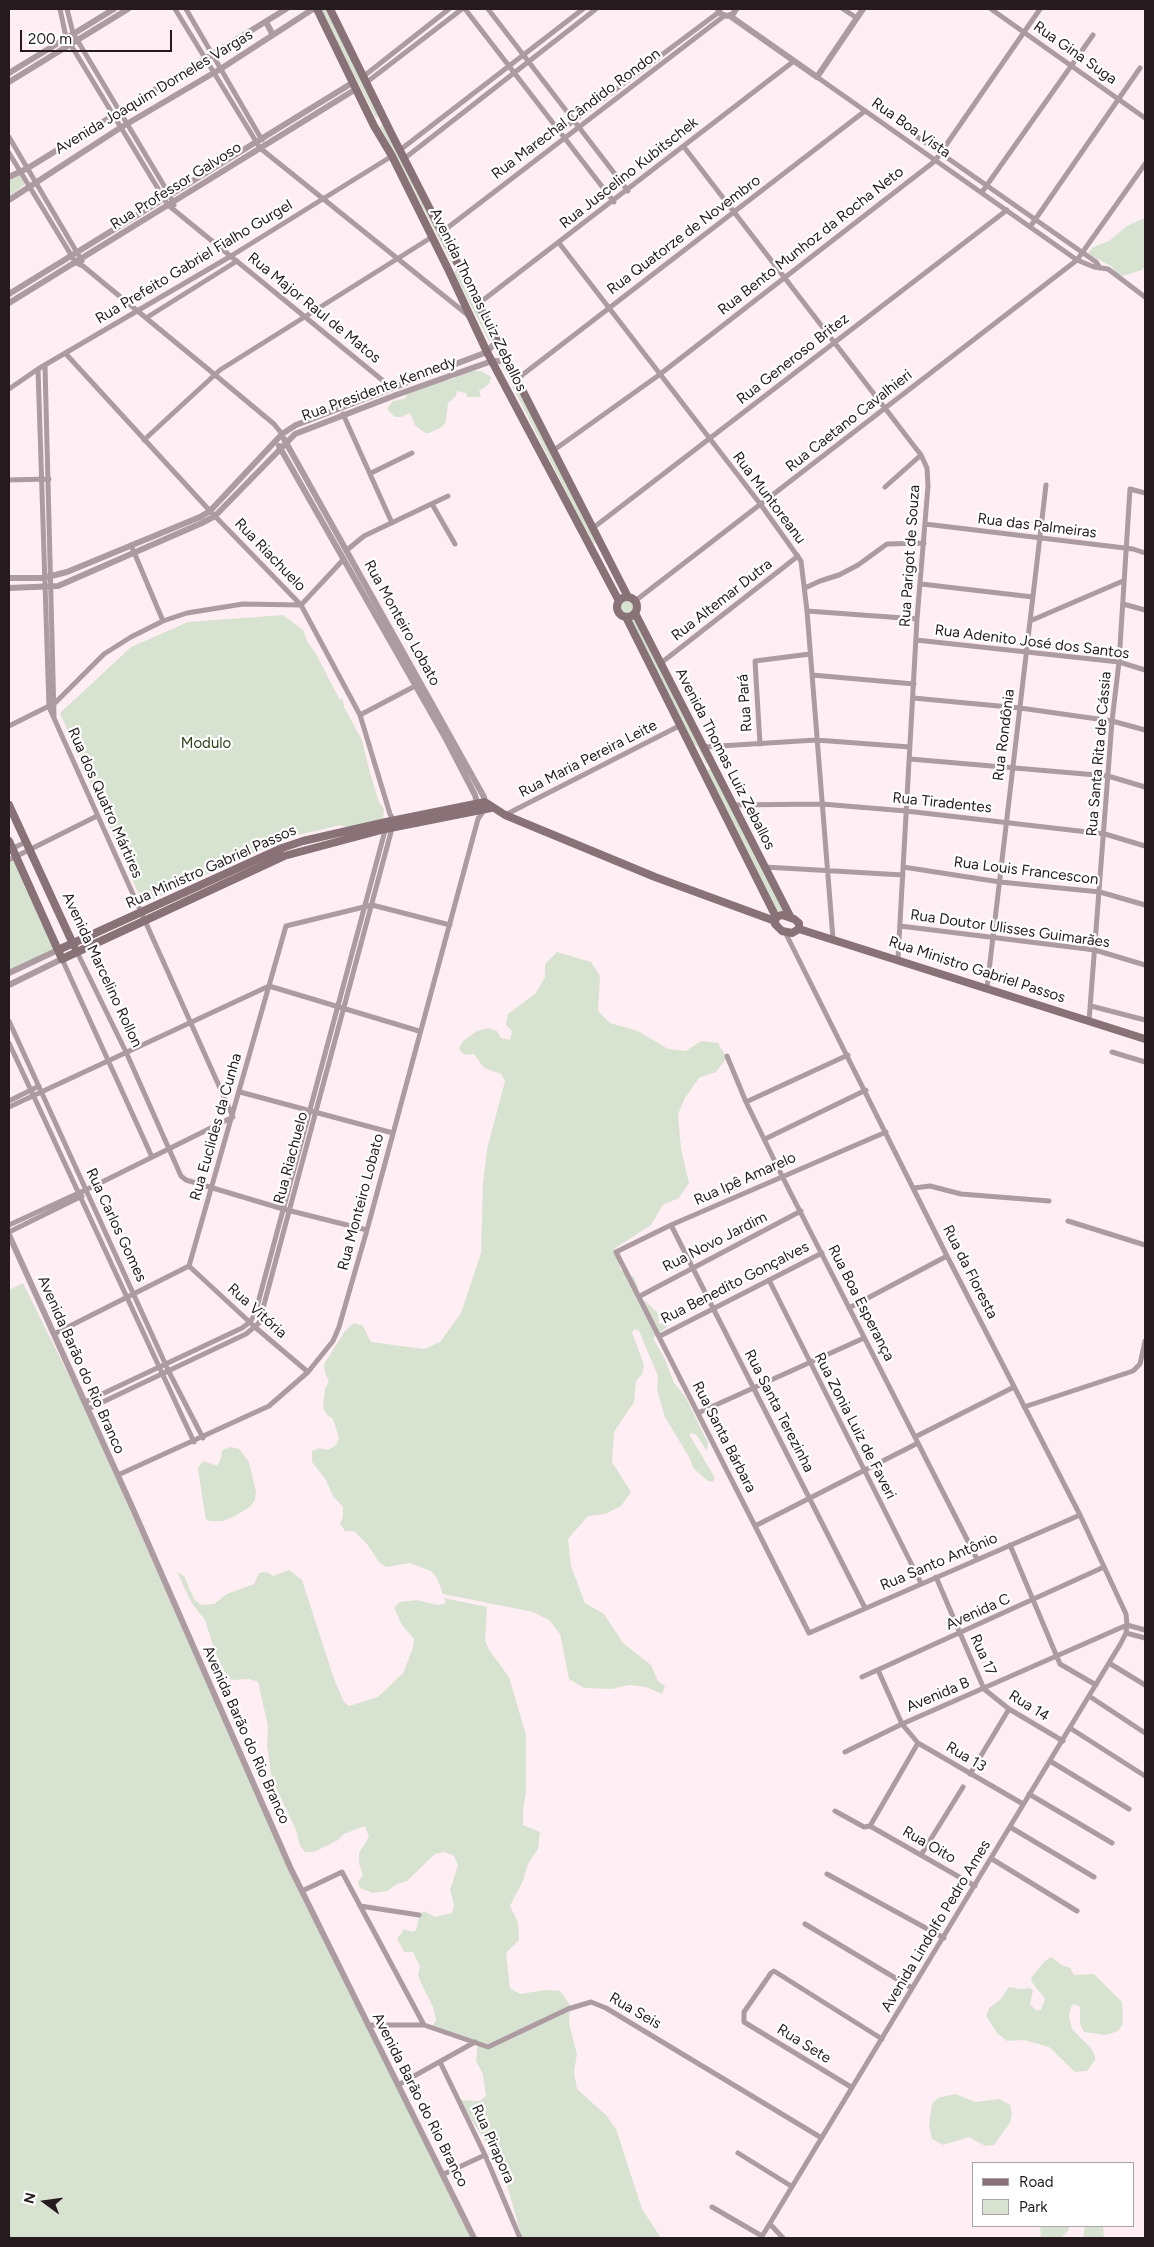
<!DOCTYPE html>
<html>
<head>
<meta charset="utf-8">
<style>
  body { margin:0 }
  #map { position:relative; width:1154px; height:2247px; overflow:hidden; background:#ffeef3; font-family:Figtree,sans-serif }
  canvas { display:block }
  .frame { position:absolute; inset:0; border:10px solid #251b1e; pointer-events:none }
  .legend { position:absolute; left:972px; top:2162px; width:162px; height:65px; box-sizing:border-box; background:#fff; border:1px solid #a8a4a5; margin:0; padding:6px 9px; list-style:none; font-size:15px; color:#251b1e }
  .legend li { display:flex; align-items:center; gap:10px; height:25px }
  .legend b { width:25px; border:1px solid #a8a4a5 }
  .north { position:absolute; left:20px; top:2177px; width:50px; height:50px; -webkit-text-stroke:4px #fff; paint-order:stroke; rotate:284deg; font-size:14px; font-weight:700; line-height:20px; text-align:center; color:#251b1e }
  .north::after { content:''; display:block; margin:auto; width:18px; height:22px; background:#251b1e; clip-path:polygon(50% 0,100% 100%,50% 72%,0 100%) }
  .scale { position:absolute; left:20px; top:30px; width:152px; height:22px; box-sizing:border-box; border:2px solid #251b1e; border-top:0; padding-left:6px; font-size:15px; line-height:18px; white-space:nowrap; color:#251b1e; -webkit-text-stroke:4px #fff; paint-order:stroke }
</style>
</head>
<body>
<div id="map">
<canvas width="1154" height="2247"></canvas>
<div class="frame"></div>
<ul class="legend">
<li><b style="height:6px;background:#887278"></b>Road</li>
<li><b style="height:14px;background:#d7e3d0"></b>Park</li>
</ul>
<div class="north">N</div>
<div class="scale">200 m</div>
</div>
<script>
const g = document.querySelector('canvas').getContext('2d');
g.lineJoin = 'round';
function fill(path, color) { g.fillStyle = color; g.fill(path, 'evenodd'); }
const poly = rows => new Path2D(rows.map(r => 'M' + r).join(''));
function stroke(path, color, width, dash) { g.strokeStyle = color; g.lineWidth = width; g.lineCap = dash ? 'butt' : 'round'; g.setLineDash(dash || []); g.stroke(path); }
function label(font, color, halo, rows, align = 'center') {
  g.font = font + ' Figtree,sans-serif'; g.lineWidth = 4.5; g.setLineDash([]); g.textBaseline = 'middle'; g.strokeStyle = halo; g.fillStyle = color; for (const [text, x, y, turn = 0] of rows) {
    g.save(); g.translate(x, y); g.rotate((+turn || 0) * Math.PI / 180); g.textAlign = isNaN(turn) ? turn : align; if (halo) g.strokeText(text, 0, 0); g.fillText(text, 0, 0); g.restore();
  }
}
fill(poly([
  [326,9,380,116,376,118,321,10],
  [382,125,393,141,455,264,453,265,380,127],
  [19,175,25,184,9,196,9,180],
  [1145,218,1145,266,1142,270,1122,276,1118,275,1111,266,1088,254,1093,247,1109,241,1127,226],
  [458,270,493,339,489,341,454,272],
  [505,362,596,543,594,544,583,525,501,364],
  [471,371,481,371,491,377,489,384,479,391,481,397,467,397,466,393,457,391,456,396,448,403,446,422,442,427,429,433,425,433,415,425,410,413,401,417,395,417,387,409,393,401,404,399,410,390,445,379,450,380],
  '619 607a8 8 0 1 1 16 0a8 8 0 1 1-16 0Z',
  [283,615,303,630,308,643,315,652,340,700,343,699,344,707,362,740,370,773,379,802,384,809,383,818,349,828,340,825,286,838,143,904,60,713,131,647,188,622],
  [635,618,708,763,706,764,697,746,694,745,631,620],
  [712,768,785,914,779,914,707,770],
  [17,860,54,949,9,971,9,863],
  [557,952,591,962,600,976,598,1011,610,1023,638,1031,668,1049,686,1051,701,1041,718,1043,727,1058,716,1072,699,1078,685,1098,678,1114,681,1149,689,1183,679,1198,663,1205,651,1225,614,1249,621,1270,634,1277,638,1287,638,1299,646,1302,658,1313,659,1324,667,1321,667,1327,653,1338,665,1359,674,1383,685,1396,708,1443,707,1451,697,1436,693,1433,689,1434,715,1478,713,1482,708,1481,693,1468,690,1459,665,1417,657,1390,658,1376,639,1331,635,1329,632,1332,644,1365,642,1374,636,1381,634,1402,614,1432,612,1462,631,1492,621,1506,605,1514,588,1516,568,1539,571,1566,585,1603,604,1614,623,1643,651,1665,658,1681,665,1686,662,1694,646,1687,629,1685,612,1689,584,1688,569,1679,560,1634,549,1620,533,1612,443,1594,437,1578,431,1571,410,1563,386,1567,379,1562,367,1544,354,1531,345,1531,340,1524,343,1516,343,1507,333,1496,326,1480,312,1462,312,1451,320,1448,328,1450,336,1445,339,1438,333,1419,326,1414,323,1406,325,1389,329,1381,325,1373,324,1364,345,1331,354,1323,363,1326,371,1342,424,1349,440,1342,461,1313,481,1253,483,1183,487,1149,505,1081,501,1074,484,1068,474,1054,465,1055,459,1049,463,1041,477,1031,488,1028,497,1031,501,1038,510,1040,512,1031,506,1025,508,1014,536,993,545,977,545,964],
  [23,1283,82,1402,289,1869,473,2238,9,2238,9,1290],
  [231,1447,239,1449,249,1462,256,1492,255,1500,250,1507,235,1516,223,1521,210,1521,206,1519,204,1509,198,1468,203,1461,217,1466,221,1458,222,1450],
  [289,1570,302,1580,334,1679,344,1702,349,1706,378,1697,403,1673,413,1648,414,1639,402,1625,394,1608,400,1602,417,1600,438,1605,446,1603,444,1598,487,1607,485,1640,489,1650,509,1677,526,1735,526,1792,523,1809,523,1825,540,1832,538,1849,528,1864,523,1881,510,1906,518,1922,519,1940,506,1953,510,1988,520,1994,546,1990,560,1991,570,2005,569,2023,577,2054,574,2072,577,2089,606,2115,616,2129,642,2209,661,2238,522,2238,507,2185,493,2153,470,2118,459,2108,459,2100,480,2101,486,2096,483,2074,476,2061,478,2042,432,2027,436,2020,433,2007,420,1981,418,1974,420,1967,413,1952,404,1952,397,1938,403,1932,402,1929,414,1932,416,1930,420,1914,424,1911,435,1917,452,1913,454,1905,450,1890,458,1865,454,1856,444,1852,435,1854,407,1881,397,1884,387,1891,373,1893,360,1888,358,1882,363,1875,359,1864,359,1853,369,1837,365,1826,344,1834,338,1840,314,1852,305,1852,300,1846,296,1830,272,1779,267,1747,268,1726,258,1682,249,1679,232,1680,227,1676,215,1652,205,1620,191,1602,177,1572,184,1576,194,1599,201,1605,214,1604,227,1594,254,1584,259,1573,267,1572,273,1576],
  [1051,1957,1062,1965,1070,1968,1074,1975,1094,1974,1122,2002,1123,2024,1118,2031,1106,2035,1084,2032,1080,2024,1080,2007,1074,2004,1071,2007,1069,2016,1072,2029,1091,2048,1095,2056,1095,2060,1087,2071,1075,2072,1049,2047,1024,2040,1007,2041,997,2033,986,2016,989,2008,999,2001,1009,1987,1021,1989,1030,1988,1033,1991,1030,2004,1036,2010,1041,2010,1045,1999,1032,1982,1031,1978,1044,1962],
  [955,2094,975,2102,999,2099,1010,2105,1012,2114,1010,2123,994,2145,985,2146,969,2137,943,2145,932,2139,929,2126,932,2104,938,2098],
  [1040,2226,1069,2226,1069,2230,1061,2238,1041,2238],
  [1085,2226,1103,2226,1104,2238,1083,2238]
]), '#d7e3d0');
stroke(poly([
  [60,9,66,37,168,205,392,388],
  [67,9,73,33,169,194,174,205],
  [175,9,260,148,469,316],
  [186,9,262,140],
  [465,9,614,202],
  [488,9,628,191],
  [843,9,857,18],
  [991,9,1145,118],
  [364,76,449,9],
  [817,77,1077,260,1094,267,1108,269,1145,297],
  [367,82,462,9],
  [560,131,719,12],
  [916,136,1096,262,1100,268],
  [9,137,82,261],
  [684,147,921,455,927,468,928,486,917,619,898,958],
  [400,150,583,9],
  [9,153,76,263,83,266,214,374,274,424,282,434],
  [405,158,596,9],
  [982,192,1093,35],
  [1030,227,1140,68],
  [442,232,724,16],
  [559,243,761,505,801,561,807,611,833,939],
  [478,304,794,61],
  [146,318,237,261],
  [66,354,210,511,301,605,360,715,390,814,394,821,259,1323,246,1334,88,1409],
  [45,366,54,716],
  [517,379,865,111],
  [9,389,38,369,231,256,392,156],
  [343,414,392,523],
  [144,440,220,370,432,237],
  [554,450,659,375,935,161,1040,9],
  [371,473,412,453],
  [9,480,49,479],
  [885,487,921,455],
  [432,504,455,544],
  [925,524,1133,549,1145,553],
  [593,528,1007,210],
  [131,545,163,621],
  [347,550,364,536,448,496],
  [921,584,1033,597],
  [805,588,820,581,839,575,858,565,887,544,924,543],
  [635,601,1077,260,1145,164],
  [1123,604,1145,610],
  [807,611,917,619],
  [1030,621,1123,581],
  [916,640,1119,662,1145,670],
  [661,663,798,556],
  [812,675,914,684],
  [913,698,1020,708,1112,721,1145,730],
  [360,715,417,685],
  [9,726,55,703,104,654,131,637,163,621,187,613,243,604,301,605,343,560],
  [760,744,755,661,810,654],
  [704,747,816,740,910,747],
  [910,759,1108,776,1145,787],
  [733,805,822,804,906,811,1105,834,1145,846],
  [505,815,681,725],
  [9,850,26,842],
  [9,860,97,816],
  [765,867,903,875],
  [903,867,1000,882,1100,892,1145,905],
  [900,926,1095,950,1145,965],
  [77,952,126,1052,181,1176,186,1180,283,1209,367,1230],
  [62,959,152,1157],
  [987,988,1046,485],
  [1091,1006,1145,1020],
  [9,1021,169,1372,203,1438],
  [1089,1021,1112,721,1119,662,1130,489,1145,493],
  [9,1043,194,1442],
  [1112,1052,1145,1062],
  [727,1056,746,1102,782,1176,977,1559],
  [240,1092,393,1133],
  [9,1101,39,1086],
  [746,1102,848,1055],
  [9,1107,269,986,419,1031],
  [886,1132,671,1225,616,1252,755,1526,809,1633,1080,1515],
  [765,1139,866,1090],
  [914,1188,930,1186,961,1194,1049,1201],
  [1068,1221,1145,1245],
  [9,1225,94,1186,233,1117,49,707,38,369],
  [671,1225,865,1608],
  [9,1232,82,1196],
  [189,1266,256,1328,308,1372],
  [769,1280,921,1583],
  [640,1296,801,1211],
  [849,1308,947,1256],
  [54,1334,189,1266,286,926,372,905,450,925],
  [660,1336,822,1253],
  [85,1402,242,1328,250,1322,255,1314,386,827],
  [1024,1407,1133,1371,1140,1364,1145,1341],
  [698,1413,864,1338],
  [915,1437,1014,1387],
  [118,1475,269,1406,308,1372,333,1341,339,1327,367,1230,478,819,484,810],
  [755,1526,918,1443],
  [1010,1545,1060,1664,1096,1685],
  [936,1577,984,1689,1009,1709,1063,1741],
  [1127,1625,1145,1630],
  [1126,1633,1145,1638],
  [1109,1663,1145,1685],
  [878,1670,902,1724,918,1743,1023,1804],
  [862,1677,1104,1567],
  [1089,1696,1145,1733],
  [1070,1728,1145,1776],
  [845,1752,902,1724,1127,1625],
  [1050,1761,1129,1809],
  [970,1774,1009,1709],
  [1029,1794,1112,1843],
  [835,1811,864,1827,870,1826],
  [870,1826,975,1886],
  [870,1826,918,1743],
  [1010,1827,1094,1877],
  [921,1855,963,1787],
  [992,1859,1077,1911],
  [827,1874,944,1938],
  [302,1891,342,1872,424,2025],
  [360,1906,419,1915],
  [805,1924,912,1988],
  [368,2025,424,2025,488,2047,568,2009,591,2002,606,2008,820,2137],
  [440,2062,485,2155,520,2238],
  [398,2085,475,2042],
  [851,2087,744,2022,744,2012,771,1973,774,1971,882,2039],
  [738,2153,791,2186],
  [444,2174,485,2155],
  [712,2207,762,2236],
  [770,2224,783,2238],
  [761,2238,1121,1643,1126,1633,1127,1625,1126,1614,1080,1515,947,1256,785,932]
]), '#ac9ba0', 5);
stroke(poly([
  [718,9,721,14,727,16,733,14,736,9],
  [730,16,817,77,863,9],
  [266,22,273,35],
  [9,73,114,9],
  [9,82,128,9],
  [9,177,28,168,286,9],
  [9,200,120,128,222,68,313,9],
  [9,294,352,83],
  [9,303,356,89],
  [284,439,484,797,485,806],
  [279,446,446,739,475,795,478,807],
  [9,578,43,578,67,572,200,517,210,511,282,434,296,425,487,352,493,345,500,345],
  [9,588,58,586,202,523,215,516,295,434,396,395,492,361,500,361,506,356],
  [9,973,58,950],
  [9,985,62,959],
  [9,1235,133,1509,290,1867,474,2238]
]), '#ac9ba0', 6);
stroke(poly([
  [317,9,374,126,392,156,449,271,487,352,619,601],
  [330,9,391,133,628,597],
  '617 607a10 10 0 1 1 20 0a10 10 0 1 1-20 0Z',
  [635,613,791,918],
  [626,617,776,917],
  [9,805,74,946],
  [9,841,62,959,284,856,385,829,491,808],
  [799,929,799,923,794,919,782,915,776,917,775,924,782,931,792,933,799,929,1145,1039],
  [58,950,282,848,303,841,386,822,485,802,505,815,655,877,775,921]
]), '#887278', 8);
label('15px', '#251b1e', '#fff', [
  ["Rua Gina Suga",1075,53,35],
  ["Avenida Joaquim Dorneles Vargas",154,92,-31],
  ["Rua Marechal Cândido Rondon",576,114,-37],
  ["Rua Boa Vista",911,128,35],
  ["Rua Juscelino Kubitschek",629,173,-38],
  ["Rua Professor Galvoso",176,186,-32],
  ["Rua Quatorze de Novembro",684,235,-37],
  ["Rua Bento Munhoz da Rocha Neto",811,241,-38],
  ["Rua Prefeito Gabriel Fialho Gurgel",194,262,-31],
  ["Avenida Thomas Luiz Zeballos",478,300,64],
  ["Rua Major Raul de Matos",314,308,39],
  ["Rua Generoso Britez",793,359,-38],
  ["Rua Presidente Kennedy",379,389,-20],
  ["Rua Caetano Cavalhieri",849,421,-38],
  ["Rua Muntoreanu",769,498,53],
  ["Rua das Palmeiras",1037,526,7],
  ["Rua Riachuelo",270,555,46],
  ["Rua Parigot de Souza",910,556,-86],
  ["Rua Altemar Dutra",722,600,-38],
  ["Rua Monteiro Lobato",402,623,61],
  ["Rua Adenito José dos Santos",1032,642,7],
  ["Rua Pará",745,703,-94],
  ["Rua Rondônia",1004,735,-83],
  ["Rua Santa Rita de Cássia",1099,754,-85],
  ["Rua Maria Pereira Leite",588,759,-27],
  ["Avenida Thomas Luiz Zeballos",725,759,63],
  ["Rua dos Quatro Mártires",105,803,66],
  ["Rua Tiradentes",942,803,6],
  ["Rua Ministro Gabriel Passos",211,867,-24],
  ["Rua Louis Francescon",1026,871,7],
  ["Rua Doutor Ulisses Guimarães",1010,929,8],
  ["Avenida Marcelino Rollon",102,970,65],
  ["Rua Ministro Gabriel Passos",977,970,18],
  ["Rua Euclides da Cunha",216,1127,-74],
  ["Rua Riachuelo",291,1158,-75],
  ["Rua Ipê Amarelo",745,1179,-24],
  ["Rua Monteiro Lobato",361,1202,-75],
  ["Rua Carlos Gomes",116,1225,65],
  ["Rua Novo Jardim",715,1242,-27],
  ["Rua da Floresta",970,1272,63],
  ["Rua Benedito Gonçalves",735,1283,-27],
  ["Rua Boa Esperança",861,1303,63],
  ["Rua Vitória",257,1311,42],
  ["Avenida Barão do Rio Branco",81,1365,66],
  ["Rua Santa Terezinha",779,1411,63],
  ["Rua Zonia Luiz de Faveri",855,1426,63],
  ["Rua Santa Bárbara",724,1437,63],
  ["Rua Santo Antônio",939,1562,-23],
  ["Avenida C",978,1612,-24],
  ["Rua 17",983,1655,66],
  ["Avenida B",938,1695,-23],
  ["Rua 14",1029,1706,32],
  ["Avenida Barão do Rio Branco",246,1735,66],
  ["Rua 13",966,1757,31],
  ["Rua Oito",929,1845,30],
  ["Avenida Lindolfo Pedro Ames",936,1926,-59],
  ["Rua Seis",635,2011,30],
  ["Rua Sete",804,2044,32],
  ["Avenida Barão do Rio Branco",420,2100,63],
  ["Rua Pirapora",493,2144,66]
]);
label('15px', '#2c4419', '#fff', [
  ["Modulo",206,744]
]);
</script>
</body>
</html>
